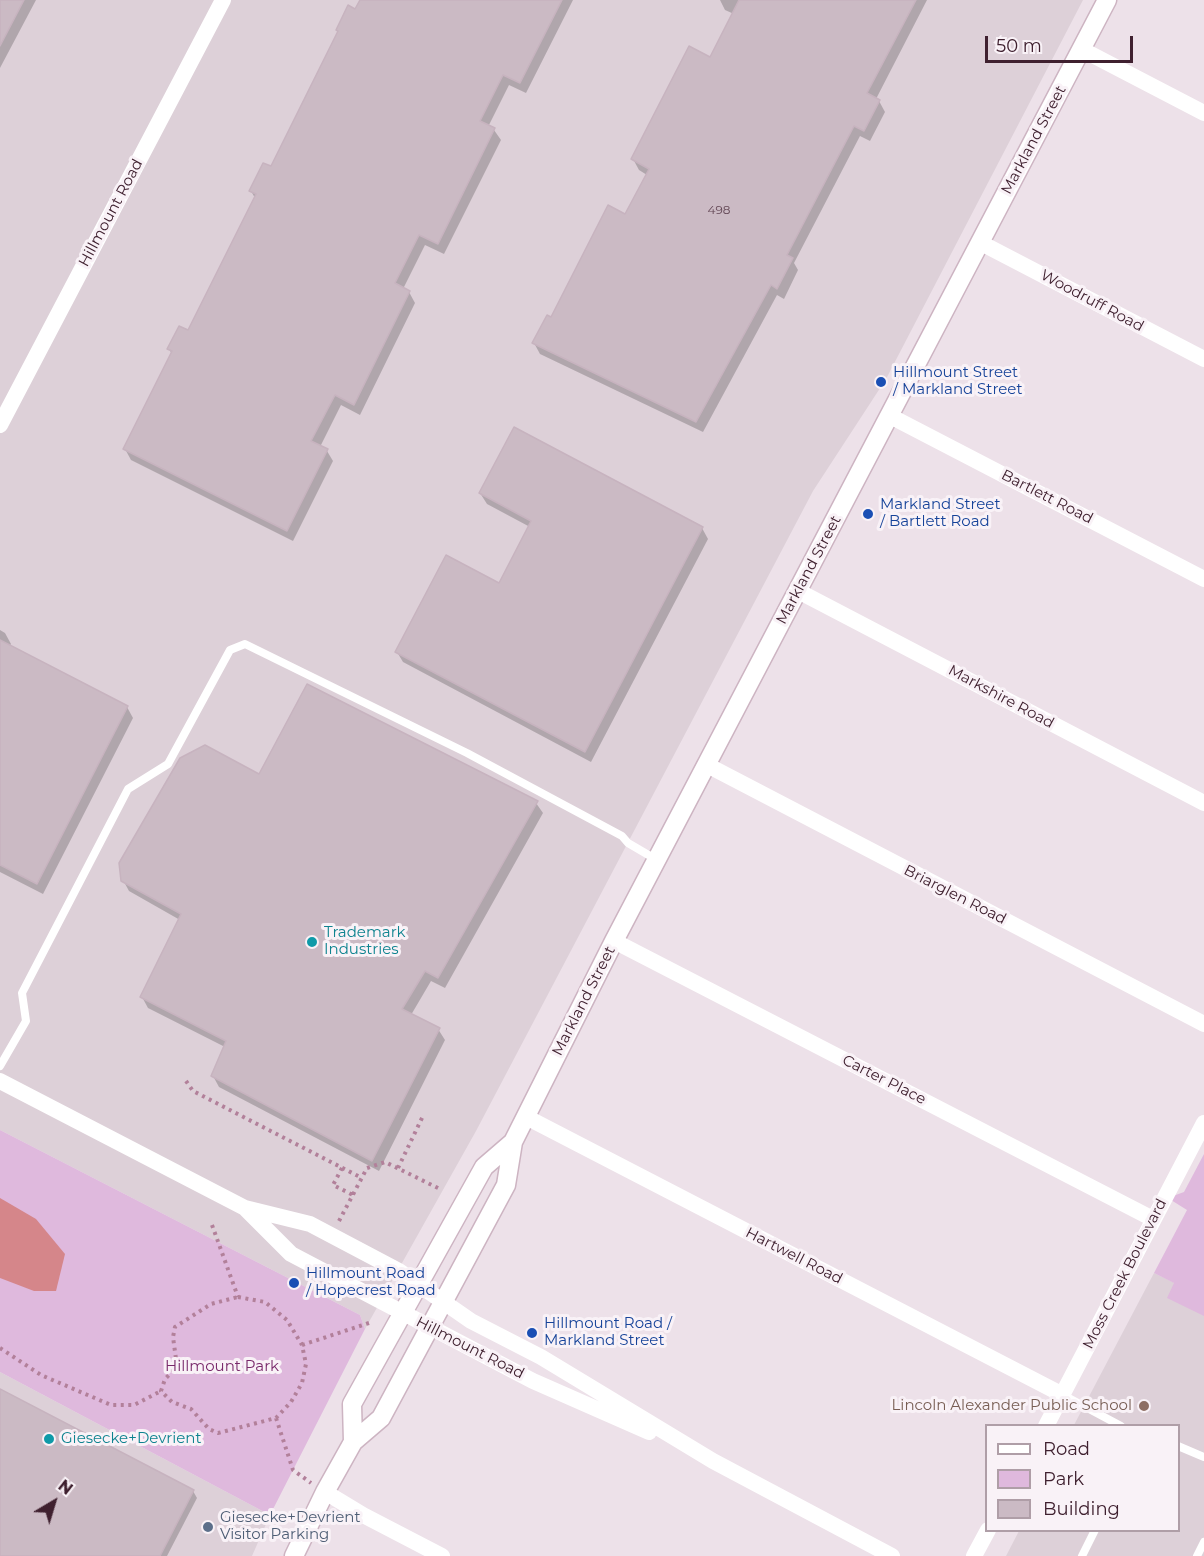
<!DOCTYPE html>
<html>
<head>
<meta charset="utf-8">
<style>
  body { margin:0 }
  #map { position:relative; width:1204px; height:1556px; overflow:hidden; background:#ede1e9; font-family:Montserrat,sans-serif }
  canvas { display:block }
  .legend { position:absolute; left:985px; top:1424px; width:195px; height:108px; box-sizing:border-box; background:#f9f2f7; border:2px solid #af9ea7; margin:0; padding:8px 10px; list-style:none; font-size:18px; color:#3f202f }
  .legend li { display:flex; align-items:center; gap:12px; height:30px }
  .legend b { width:30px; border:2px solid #af9ea7 }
  .north { position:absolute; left:24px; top:1472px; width:60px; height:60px; -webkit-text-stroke:4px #f9f2f7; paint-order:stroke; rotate:38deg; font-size:16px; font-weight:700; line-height:24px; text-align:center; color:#3f202f }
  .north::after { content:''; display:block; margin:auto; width:21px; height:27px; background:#3f202f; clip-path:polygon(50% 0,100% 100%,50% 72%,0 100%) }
  .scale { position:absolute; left:985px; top:36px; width:148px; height:27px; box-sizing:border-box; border:3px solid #3f202f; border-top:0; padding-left:8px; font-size:18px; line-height:21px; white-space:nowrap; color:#3f202f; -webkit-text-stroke:4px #f9f2f7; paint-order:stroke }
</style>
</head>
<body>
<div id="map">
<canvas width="1204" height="1556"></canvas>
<ul class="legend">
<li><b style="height:8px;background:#fff"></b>Road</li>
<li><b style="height:16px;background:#dfb9dd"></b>Park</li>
<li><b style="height:16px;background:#cbbac4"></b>Building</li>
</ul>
<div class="north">N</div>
<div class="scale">50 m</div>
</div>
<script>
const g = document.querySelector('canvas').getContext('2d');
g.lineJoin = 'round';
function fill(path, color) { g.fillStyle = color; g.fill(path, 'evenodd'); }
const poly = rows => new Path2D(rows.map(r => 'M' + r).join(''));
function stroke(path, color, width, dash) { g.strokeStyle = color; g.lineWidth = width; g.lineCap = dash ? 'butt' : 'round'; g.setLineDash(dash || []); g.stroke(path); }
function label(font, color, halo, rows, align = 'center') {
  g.font = font + ' Montserrat,sans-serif'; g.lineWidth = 6; g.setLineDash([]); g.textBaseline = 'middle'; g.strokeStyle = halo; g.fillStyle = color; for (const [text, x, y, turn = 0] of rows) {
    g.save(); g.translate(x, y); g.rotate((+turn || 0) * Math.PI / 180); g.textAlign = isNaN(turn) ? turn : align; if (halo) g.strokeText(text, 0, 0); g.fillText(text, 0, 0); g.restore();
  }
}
fill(poly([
  [0,0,1083,0,886,379,813,491,476,1131,365,1329,360,1315,0,1130],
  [1154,1273,1204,1297,1204,1556,1006,1556,1019,1531,1178,1530,1178,1426,1074,1425],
  [0,1372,270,1515,252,1556,0,1556]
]), '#ddd0d8');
fill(poly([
  [0,1130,360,1315,365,1329,270,1515,0,1372],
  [1204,1154,1204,1316,1167,1298,1174,1283,1154,1273,1187,1210,1171,1200,1173,1196,1184,1192]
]), '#dfb9dd');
fill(poly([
  [0,1198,36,1219,65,1254,56,1291,34,1291,0,1278]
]), '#d5868a');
fill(poly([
  [0,0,36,0,0,68],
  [361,0,573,0,526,93,509,85,488,127,494,130,501,140,444,254,425,245,403,289,409,292,415,303,360,415,341,405,320,447,327,451,333,461,293,541,131,460,125,449,172,354,169,349,188,332,255,198,251,191,271,168,339,33,337,30,356,11],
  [720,0,927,0,876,99,879,101,885,112,870,141,860,136,794,263,798,270,784,299,777,295,703,432,540,354,534,343,626,216,647,175,639,170,633,159,710,59,734,14,725,10],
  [480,493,702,528,708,539,591,762,403,662,397,652,499,585,530,527,487,504],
  [0,630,5,633,11,644,9,647,127,707,133,718,43,894,0,872],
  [260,776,536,803,543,813,445,988,431,981,411,1015,438,1029,445,1040,379,1171,219,1087,213,1076,225,1047,148,1008,142,997,180,920,129,891,123,880],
  [0,1391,193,1491,197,1498,167,1556,0,1556]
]), '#0003');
const building = poly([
  [0,0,24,0,0,46,0,0],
  [360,0,562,0,520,83,503,75,480,121,495,128,438,244,419,235,395,283,410,291,354,405,335,395,311,441,328,449,287,531,123,449,172,351,167,349,179,326,188,330,256,194,249,191,263,163,271,166,338,31,336,30,348,5,355,9,360,0],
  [739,0,916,0,867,93,880,100,864,131,854,126,787,255,793,258,777,289,771,285,696,422,532,343,547,315,551,317,608,205,625,214,649,169,631,159,689,46,710,57,739,0],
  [514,427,703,527,585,752,395,652,446,555,499,583,531,521,479,493,514,427],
  [0,640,128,706,37,884,0,865,0,640],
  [307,684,538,801,438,978,425,971,402,1009,440,1028,372,1161,211,1076,226,1041,140,997,181,914,121,881,119,863,180,758,205,745,259,774,307,684],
  [0,1389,194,1490,160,1556,0,1556,0,1389]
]);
fill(building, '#cbbac4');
stroke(building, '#c7b3bf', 1.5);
const secondary = poly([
  [353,1442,352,1404,484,1167,513,1142],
  [294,1556,325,1492,353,1442,381,1418,506,1185,513,1142,614,941,1107,0]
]);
stroke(secondary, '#cdb4c2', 21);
stroke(poly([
  [186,1081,193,1091,362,1178],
  [342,1168,333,1185,353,1195],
  [398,1168,423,1116],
  [339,1221,367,1168,385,1162,442,1190],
  [212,1225,238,1297],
  [238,1297,265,1302,287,1320,302,1345,306,1364,302,1383,291,1402,276,1418,218,1433,209,1429,191,1409,172,1402,161,1391,165,1379,173,1371,176,1359,173,1337,175,1327,211,1304,238,1297],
  [302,1345,372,1322],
  [0,1348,41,1375,111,1405,134,1405,161,1391],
  [276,1418,293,1470,311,1483]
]), '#b2809a', 4, [3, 4.5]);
stroke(poly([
  [0,1066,26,1021,22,993,128,789,168,764,230,650,245,644,467,753,622,836,628,843,657,860],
  [1063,1395,1121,1426],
  [1178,1446,1204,1457],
  [1082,1556,1095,1530],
  [1197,1556,1204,1542]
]), '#fff', 8);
stroke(poly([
  [1081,49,1204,113],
  [981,243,1204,359],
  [890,416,1204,579],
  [0,425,223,0],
  [798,591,1204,803],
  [707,765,1204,1024],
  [614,941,1153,1219],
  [0,1081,245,1208,310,1224,399,1271,471,1321,541,1357,713,1461,892,1556],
  [526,1117,1063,1395],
  [246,1209,291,1254,533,1381,649,1432],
  [1046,1426,1204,1123],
  [325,1492,363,1515,442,1556],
  [974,1556,988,1530]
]), '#fff', 16);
stroke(secondary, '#fff', 18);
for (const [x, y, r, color] of [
  [881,382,6,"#1a4fb4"],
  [868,514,6,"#1a4fb4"],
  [312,942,6,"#0f9aa8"],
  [294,1283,6,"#1a4fb4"],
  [532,1333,6,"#1a4fb4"],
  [1144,1406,6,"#8d6e63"],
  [49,1439,6,"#0f9aa8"],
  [208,1527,6,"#5c6f8a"]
]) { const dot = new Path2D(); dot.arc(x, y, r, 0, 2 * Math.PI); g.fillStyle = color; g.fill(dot); stroke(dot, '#f9f2f7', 2); }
label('12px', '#624654', null, [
  ["498",719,210]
]);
label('15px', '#3f202f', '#f9f2f7', [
  ["Markland Street",1034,140,-62],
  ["Hillmount Road",111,213,-62],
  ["Woodruff Road",1092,301,28],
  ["Bartlett Road",1047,497,27],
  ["Markland Street",809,570,-62],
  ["Markshire Road",1001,697,28],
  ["Briarglen Road",955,895,27],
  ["Markland Street",584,1001,-63],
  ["Carter Place",884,1080,27],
  ["Hartwell Road",794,1256,27],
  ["Moss Creek Boulevard",1125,1274,-63],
  ["Hillmount Road",470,1348,27]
]);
label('15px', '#164399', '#f9f2f7', [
  ["Hillmount Street",893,373],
  ["/ Markland Street",893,390],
  ["Markland Street",880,505],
  ["/ Bartlett Road",880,522],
  ["Hillmount Road",306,1274],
  ["/ Hopecrest Road",306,1291],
  ["Hillmount Road /",544,1324],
  ["Markland Street",544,1341]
], 'left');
label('15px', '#0d838f', '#f9f2f7', [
  ["Trademark",324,933],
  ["Industries",324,950],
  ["Giesecke+Devrient",61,1439]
], 'left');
label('15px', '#78286a', '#f9f2f7', [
  ["Hillmount Park",222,1367]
]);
label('15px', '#785e54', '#f9f2f7', [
  ["Lincoln Alexander Public School",1132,1406]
], 'right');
label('15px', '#4e5e75', '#f9f2f7', [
  ["Giesecke+Devrient",220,1518],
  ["Visitor Parking",220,1535]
], 'left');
</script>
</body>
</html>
